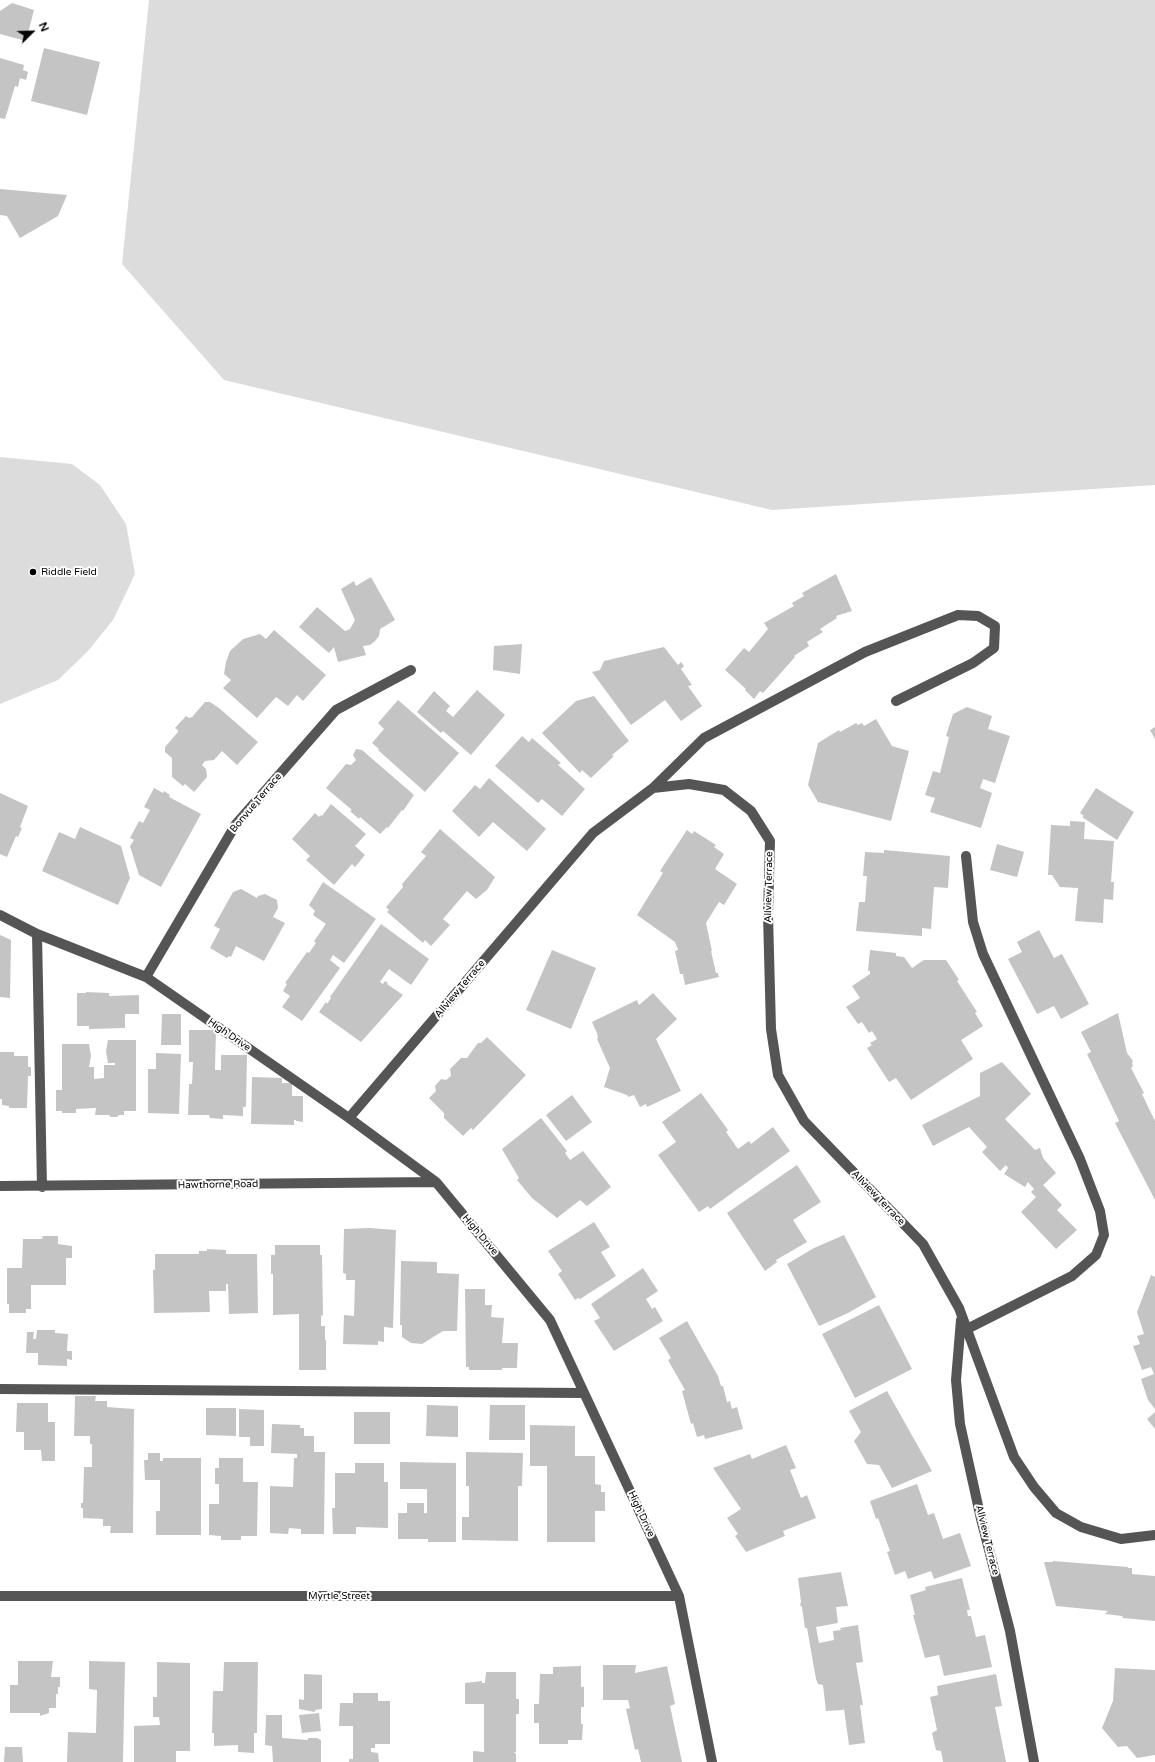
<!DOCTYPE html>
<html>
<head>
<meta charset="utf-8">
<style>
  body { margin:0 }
  #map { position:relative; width:1155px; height:1762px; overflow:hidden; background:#fff; font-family:"Varela Round",sans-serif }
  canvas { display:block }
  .north { position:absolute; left:12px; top:12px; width:40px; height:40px; -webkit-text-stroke:3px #fff; paint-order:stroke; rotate:67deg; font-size:11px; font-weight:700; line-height:16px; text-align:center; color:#000 }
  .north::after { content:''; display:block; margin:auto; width:14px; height:18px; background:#000; clip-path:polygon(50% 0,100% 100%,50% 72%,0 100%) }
</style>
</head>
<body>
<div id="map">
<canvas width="1155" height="1762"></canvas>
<div class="north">N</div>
</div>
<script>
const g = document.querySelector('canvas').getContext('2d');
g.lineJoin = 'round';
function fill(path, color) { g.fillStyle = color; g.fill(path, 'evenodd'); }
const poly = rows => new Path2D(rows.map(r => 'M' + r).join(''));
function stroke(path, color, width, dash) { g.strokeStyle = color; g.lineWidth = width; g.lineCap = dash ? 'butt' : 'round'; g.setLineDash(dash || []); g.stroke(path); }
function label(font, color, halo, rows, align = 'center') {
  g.font = font + ' "Varela Round",sans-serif'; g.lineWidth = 4; g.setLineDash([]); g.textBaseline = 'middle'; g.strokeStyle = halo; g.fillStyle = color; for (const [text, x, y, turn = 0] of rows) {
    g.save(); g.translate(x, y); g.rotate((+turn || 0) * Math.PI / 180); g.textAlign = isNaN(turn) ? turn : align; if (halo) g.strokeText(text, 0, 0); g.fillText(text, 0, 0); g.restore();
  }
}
fill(poly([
  [149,0,1155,0,1155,485,772,510,224,380,122,264],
  [0,457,72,464,100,485,126,524,135,574,113,620,88,651,58,680,0,704]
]), '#dcdcdc');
fill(poly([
  [12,3,34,10,26,41,0,34,0,11],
  [44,48,100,62,87,115,31,101],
  [0,58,24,65,23,70,28,72,26,80,20,78,18,87,15,86,5,119,0,118],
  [0,189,67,195,58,216,20,238,7,216,0,215],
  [836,574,852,611,836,616,837,618,820,629,823,632,807,642,809,646,794,656,795,657,763,693,760,691,754,699,745,690,746,689,725,670,744,648,749,652,768,629,764,623,794,606,792,603,804,596,802,593],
  [371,577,395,620,380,629,379,636,375,641,370,645,363,646,366,655,338,662,334,647,329,653,299,627,317,607,345,631,350,629,355,620,341,589,354,581,356,586],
  [274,630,326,675,303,701,297,695,288,706,276,697,257,718,223,688,231,680,224,674,226,662,230,651,243,639,260,634,266,639],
  [522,644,520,674,493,670,494,646],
  [664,647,678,665,681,662,684,666,681,669,692,685,688,686,702,706,681,721,665,700,631,725,592,672,600,670,604,661],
  [477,690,505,715,471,755,443,731,441,733,417,712,434,691,450,706,446,711,453,717],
  [594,696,629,741,612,755,614,756,591,778,582,770,580,773,542,733,576,701],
  [398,700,459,753,425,792,378,750,379,749,372,743,384,729,378,723],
  [205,702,210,702,219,708,258,742,237,765,222,751,214,760,205,761,202,765,206,769,207,777,194,792,185,784,183,786,172,777,172,758,165,752,165,747,178,732,178,730,175,728,186,716,189,718,192,717],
  [967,707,992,716,988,729,1010,736,995,783,983,779,980,788,992,793,981,828,930,812,935,798,925,795,933,771,940,773,949,737,946,736,953,714],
  [876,719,892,746,909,751,891,821,818,802,808,785,818,743,839,730,840,732,856,723,858,725,862,723,864,726],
  [1155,727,1155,739,1150,730],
  [522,736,529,742,532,738,561,763,558,765,585,789,562,816,542,799,538,803,495,766],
  [356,749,362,750,414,795,403,811,402,810,388,828,387,827,380,834,360,817,359,819,350,811,352,810,326,788,346,764,351,765,356,760,353,755],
  [489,778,546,829,527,851,493,822,479,837,452,811,475,785,480,789],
  [154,788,163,793,164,791,170,795,169,797,201,814,161,887,139,875,130,846,134,840,130,838,139,821,143,823,150,810,144,807],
  [1096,788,1134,812,1117,840,1082,817,1084,816,1080,813],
  [0,793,28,806,20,827,22,828,18,837,16,836,7,857,0,854],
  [331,804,366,834,355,846,365,855,355,867,352,864,334,885,306,860,310,856,292,839,315,813,319,817,321,815,322,816],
  [1070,821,1085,822,1084,839,1114,841,1111,882,1114,882,1113,900,1104,899,1103,923,1075,921,1078,888,1060,887,1052,875,1048,875,1051,825,1070,826],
  [80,827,121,846,130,878,118,905,42,871,59,832,75,839],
  [440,829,495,877,487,890,476,899,467,891,443,919,450,925,431,946,425,940,423,943,387,912,389,910,386,907,403,887,402,884,426,856,421,852],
  [687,830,692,834,694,831,716,845,714,847,724,854,715,869,737,884,724,905,719,902,706,923,712,951,711,951,716,973,718,973,719,977,685,985,683,974,680,974,675,951,678,950,675,942,637,915,663,873,660,871],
  [997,844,1024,852,1017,877,990,870],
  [884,850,950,856,948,888,934,887,931,929,922,928,922,936,856,931,859,902,865,902,867,876,863,876,865,852,884,853],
  [323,882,376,919,344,963,333,955,330,960,340,968,302,1021,282,1007,290,996,283,991,287,984,285,983,307,952,309,953,316,943,314,941,326,924,313,915,315,911,309,905],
  [241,889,257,898,258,896,265,894,277,900,278,908,273,917,285,923,264,961,236,946,231,957,229,956,227,958,210,948,220,929,214,926,233,892],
  [381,924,429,959,411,985,389,969,380,982,383,984,385,981,388,983,387,984,403,995,361,1042,319,1012,326,1002,327,1004,331,998,330,997],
  [1039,930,1054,958,1062,954,1089,1004,1061,1019,1054,1006,1037,1014,1008,959,1022,952,1017,942],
  [0,935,11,940,10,998,0,997],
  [552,950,596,968,571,1029,526,1010],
  [870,950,896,953,896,956,904,957,912,968,924,960,946,960,959,980,957,981,977,1012,975,1013,983,1026,961,1040,973,1059,911,1100,896,1078,889,1082,867,1048,872,1045,870,1043,877,1039,872,1031,869,1033,862,1022,858,1024,846,1007,860,998,852,986,870,974,870,971,868,971],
  [86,992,109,993,109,996,139,995,139,1014,125,1014,125,1028,89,1029,89,1026,77,1026,77,993,86,993],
  [653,993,677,1019,656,1039,681,1091,647,1107,646,1104,640,1107,634,1095,628,1097,627,1095,604,1087,610,1068,597,1039,598,1038,597,1033,592,1022,637,1000,639,1005],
  [1118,1013,1127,1053,1133,1061,1132,1063,1133,1066,1131,1068,1144,1093,1142,1094,1155,1121,1155,1200,1115,1123,1119,1121,1087,1054,1091,1052,1081,1032],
  [162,1014,181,1014,181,1045,161,1045],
  [189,1030,216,1030,215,1070,221,1070,221,1055,247,1055,246,1107,243,1107,243,1116,223,1115,223,1119,210,1118,209,1115,188,1115,189,1084,192,1084,193,1062,189,1062],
  [487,1037,526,1075,473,1130,471,1128,463,1136,444,1118,444,1113,429,1098,436,1091,435,1086,441,1079,446,1080,451,1076,450,1069,461,1058,467,1058,478,1043,481,1043],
  [108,1040,136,1040,136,1111,124,1111,124,1115,119,1115,117,1117,111,1117,109,1115,95,1115,96,1108,76,1109,76,1113,62,1113,62,1111,56,1111,56,1090,62,1090,62,1044,89,1044,91,1056,89,1067,94,1067,94,1079,104,1078,104,1065,115,1065,115,1063,108,1063,106,1051],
  [0,1052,14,1052,14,1056,28,1056,28,1067,31,1067,31,1076,28,1076,27,1108,9,1108,9,1106,2,1105,2,1099,0,1099],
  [156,1053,181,1054,179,1114,148,1113,148,1069,156,1069],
  [1002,1062,1031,1094,1005,1119,1035,1150,1040,1148,1043,1158,1056,1173,1043,1185,1062,1205,1057,1210,1077,1230,1056,1249,1021,1212,1036,1197,1031,1192,1034,1189,1028,1182,1025,1187,1004,1174,1008,1168,1006,1165,1000,1171,982,1152,987,1147,969,1127,933,1146,922,1125,980,1096,980,1073],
  [252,1077,282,1078,282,1083,292,1083,292,1096,303,1096,303,1122,296,1121,296,1120,294,1120,294,1125,251,1124],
  [701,1093,728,1130,726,1132,738,1149,749,1141,751,1144,773,1127,790,1151,710,1209,708,1206,699,1212,658,1155,676,1142,662,1122],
  [572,1095,592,1122,566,1141,546,1115],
  [541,1118,567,1151,565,1153,570,1160,583,1151,611,1187,587,1206,580,1200,557,1218,532,1198,517,1180,519,1178,502,1149],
  [797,1165,821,1202,793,1220,807,1242,776,1260,777,1262,765,1271,727,1213],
  [594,1222,610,1247,601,1252,616,1276,580,1299,578,1298,575,1300,558,1274,562,1271,548,1251],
  [369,1228,396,1230,393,1328,384,1327,384,1342,378,1341,378,1345,343,1344,344,1315,354,1316,355,1280,346,1280,346,1274,343,1273,344,1229],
  [844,1235,876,1297,848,1313,819,1326,787,1264,814,1248],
  [43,1236,58,1236,58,1244,72,1246,72,1258,66,1258,66,1285,31,1285,31,1309,26,1309,26,1313,9,1313,9,1304,7,1304,7,1268,22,1268,23,1239,42,1239],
  [275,1245,320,1245,320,1255,322,1255,323,1316,321,1315,321,1326,325,1326,325,1340,326,1340,326,1370,299,1370,299,1314,273,1315,273,1274,271,1274,271,1255,275,1255],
  [207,1249,226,1250,226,1254,257,1254,258,1313,229,1314,228,1284,226,1284,226,1291,209,1291,210,1312,154,1313,153,1270,155,1270,155,1254,199,1254,199,1251,207,1251],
  [401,1261,437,1262,437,1273,459,1274,457,1331,443,1331,422,1344,411,1343,402,1337,402,1325,400,1325],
  [643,1268,658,1291,646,1299,652,1309,655,1307,663,1321,614,1351,594,1321,600,1318,591,1304],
  [1151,1275,1155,1277,1155,1409,1148,1400,1141,1379,1154,1374,1151,1367,1142,1370,1133,1346,1140,1344,1137,1336,1144,1334,1137,1312],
  [465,1289,485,1289,485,1305,492,1305,491,1317,504,1318,502,1343,518,1343,517,1368,502,1368,502,1370,469,1370,469,1367,466,1367],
  [879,1305,912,1369,855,1398,822,1334],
  [687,1321,718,1376,721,1386,723,1386,727,1402,730,1401,732,1409,737,1407,743,1429,705,1439,704,1435,697,1437,693,1423,691,1424,682,1391,685,1390,668,1360,671,1358,659,1338],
  [37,1330,55,1330,55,1333,68,1334,67,1351,72,1351,72,1360,67,1359,67,1366,38,1365,38,1353,26,1353,27,1332,34,1332,33,1339,36,1339],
  [887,1391,932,1471,892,1488,879,1465,867,1464,854,1441,861,1432,849,1411],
  [75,1396,96,1396,95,1401,107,1401,107,1407,134,1409,133,1533,110,1533,111,1526,103,1526,103,1519,83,1518,83,1508,81,1508,81,1503,83,1503,84,1467,92,1467,92,1444,90,1444,90,1436,74,1436],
  [17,1403,48,1403,48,1422,55,1422,55,1461,42,1461,41,1450,24,1450,24,1432,16,1432],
  [427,1405,458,1406,458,1437,426,1436],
  [490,1405,525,1405,525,1440,489,1440],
  [206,1408,236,1408,236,1436,206,1435],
  [239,1409,264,1410,264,1446,250,1446,250,1437,239,1437],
  [354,1412,390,1412,390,1444,354,1444],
  [1155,1412,1155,1429,1147,1419],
  [272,1424,300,1425,300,1428,304,1428,304,1436,314,1436,314,1452,325,1452,324,1534,301,1534,301,1529,289,1528,288,1534,270,1533,270,1486,293,1487,294,1458,297,1458,297,1454,271,1453],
  [530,1425,575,1426,575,1456,595,1456,595,1484,601,1485,601,1492,605,1492,605,1511,595,1511,595,1542,547,1542,547,1466,530,1466],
  [786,1445,796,1468,790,1470,801,1498,807,1495,816,1518,783,1531,785,1536,746,1552,735,1536,738,1534,727,1518,741,1509,713,1468,750,1454,752,1459],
  [466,1452,523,1453,522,1486,518,1486,518,1541,462,1540,462,1517,469,1517,469,1486,466,1486],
  [148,1453,160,1453,160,1461,163,1461,163,1458,201,1458,201,1535,156,1535,156,1511,160,1511,160,1480,145,1480,144,1460,148,1460],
  [219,1458,243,1458,243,1482,258,1482,257,1536,241,1536,241,1540,221,1540,221,1536,209,1535,209,1504,219,1504,219,1484,215,1484,215,1468,219,1468],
  [400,1462,456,1463,456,1542,428,1542,428,1539,398,1539,398,1513,407,1513,407,1503,424,1503,424,1513,427,1513,427,1489,400,1489],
  [355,1463,384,1463,384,1482,388,1482,388,1528,356,1527,356,1534,333,1534,332,1508,335,1508,335,1473,355,1473],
  [917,1484,928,1515,934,1513,943,1539,960,1533,971,1566,934,1579,931,1571,908,1579,905,1571,895,1575,887,1552,890,1551,878,1518,876,1519,870,1501],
  [1053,1561,1128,1567,1128,1568,1132,1568,1132,1574,1155,1576,1155,1621,1123,1618,1122,1616,1105,1614,1108,1611,1056,1606,1044,1562,1053,1562],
  [841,1572,848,1606,836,1607,838,1623,816,1627,819,1643,834,1640,833,1631,841,1630,840,1628,858,1625,863,1662,856,1663,863,1705,860,1705,865,1743,849,1745,844,1709,843,1710,826,1711,823,1685,818,1684,816,1679,807,1628,805,1628,802,1607,800,1605,801,1602,798,1578],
  [962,1578,970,1610,967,1610,968,1616,971,1616,976,1637,985,1635,992,1667,944,1676,939,1655,925,1658,913,1615,915,1615,910,1595,926,1590,925,1587],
  [18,1661,53,1661,51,1677,60,1677,60,1687,58,1687,58,1694,56,1694,56,1708,49,1708,49,1713,40,1716,40,1713,10,1713,10,1685,18,1685],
  [89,1661,125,1662,123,1762,67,1762,68,1732,96,1733,97,1690,89,1689],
  [157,1662,190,1663,190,1751,176,1751,176,1762,134,1762,134,1726,160,1725,159,1717,153,1717,153,1697,157,1697],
  [224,1662,258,1662,257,1733,254,1733,254,1753,238,1752,238,1745,214,1746,214,1733,212,1733,213,1691,223,1691],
  [603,1665,636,1665,635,1673,667,1666,675,1704,670,1706,682,1762,641,1762,638,1749,635,1750,626,1709,630,1708,628,1700,603,1700],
  [581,1666,581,1687,584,1687,584,1707,581,1707,581,1724,583,1724,582,1740,568,1740,568,1744,539,1744,539,1723,534,1723,534,1704,539,1704,540,1674,553,1674,553,1667],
  [1115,1668,1155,1670,1155,1755,1137,1758,1127,1746,1118,1747,1102,1728,1113,1701],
  [486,1672,516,1672,516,1699,519,1699,519,1714,516,1714,516,1752,514,1752,516,1754,516,1762,473,1762,473,1751,484,1752,484,1704,465,1704,465,1683,482,1681,482,1683,485,1683],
  [304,1674,322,1675,322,1709,315,1710,315,1712,299,1709,299,1699,304,1700],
  [996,1674,1002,1706,995,1707,1006,1762,943,1762,941,1751,936,1750,932,1733,937,1730,930,1697,938,1695,937,1686],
  [353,1693,378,1693,378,1701,390,1701,390,1744,375,1744,375,1748,371,1748,371,1752,378,1753,379,1762,349,1762,349,1759,353,1759,353,1726,339,1726,340,1703,353,1703],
  [319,1713,321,1731,302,1733,299,1715],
  [266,1715,282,1715,282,1738,308,1740,308,1738,317,1738,321,1740,321,1762,273,1762,272,1746,265,1745],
  [5,1747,22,1747,23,1762,4,1762]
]), '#c4c4c4');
stroke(poly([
  [653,788,704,738,865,652,958,615,978,616,995,626,994,648,973,663,896,701],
  [966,856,973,922,983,954,1080,1159,1100,1211,1104,1235,1096,1255,1072,1276,967,1329],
  [0,915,37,934,146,977,349,1118,436,1182,550,1320,679,1596,712,1762],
  [37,934,42,1187],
  [146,977,236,824,336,710,411,670],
  [349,1118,593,833,653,788,689,784,724,790,751,811,770,841,768,915,771,1029,778,1075,804,1121,923,1244,959,1308,1014,1457,1034,1487,1056,1513,1081,1527,1121,1539,1155,1535],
  [0,1186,436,1182],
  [961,1320,956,1380,960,1424,981,1519,1010,1631,1034,1762],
  [0,1389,584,1393],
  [0,1596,679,1596]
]), '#555', 10);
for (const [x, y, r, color] of [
  [33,572,4,"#000"]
]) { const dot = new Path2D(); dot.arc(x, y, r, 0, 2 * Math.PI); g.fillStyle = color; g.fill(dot); stroke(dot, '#fff', 1.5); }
label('10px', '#000', '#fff', [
  ["Riddle Field",41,572]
], 'left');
label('10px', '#000', '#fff', [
  ["Bonvue Terrace",256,803,-50],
  ["Allview Terrace",769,887,-89],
  ["Allview Terrace",460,989,-50],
  ["High Drive",229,1035,35],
  ["Hawthorne Road",218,1185,-1],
  ["Allview Terrace",878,1198,46],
  ["High Drive",480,1235,50],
  ["High Drive",641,1514,65],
  ["Allview Terrace",987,1540,76],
  ["Myrtle Street",339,1596]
]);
</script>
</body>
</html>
